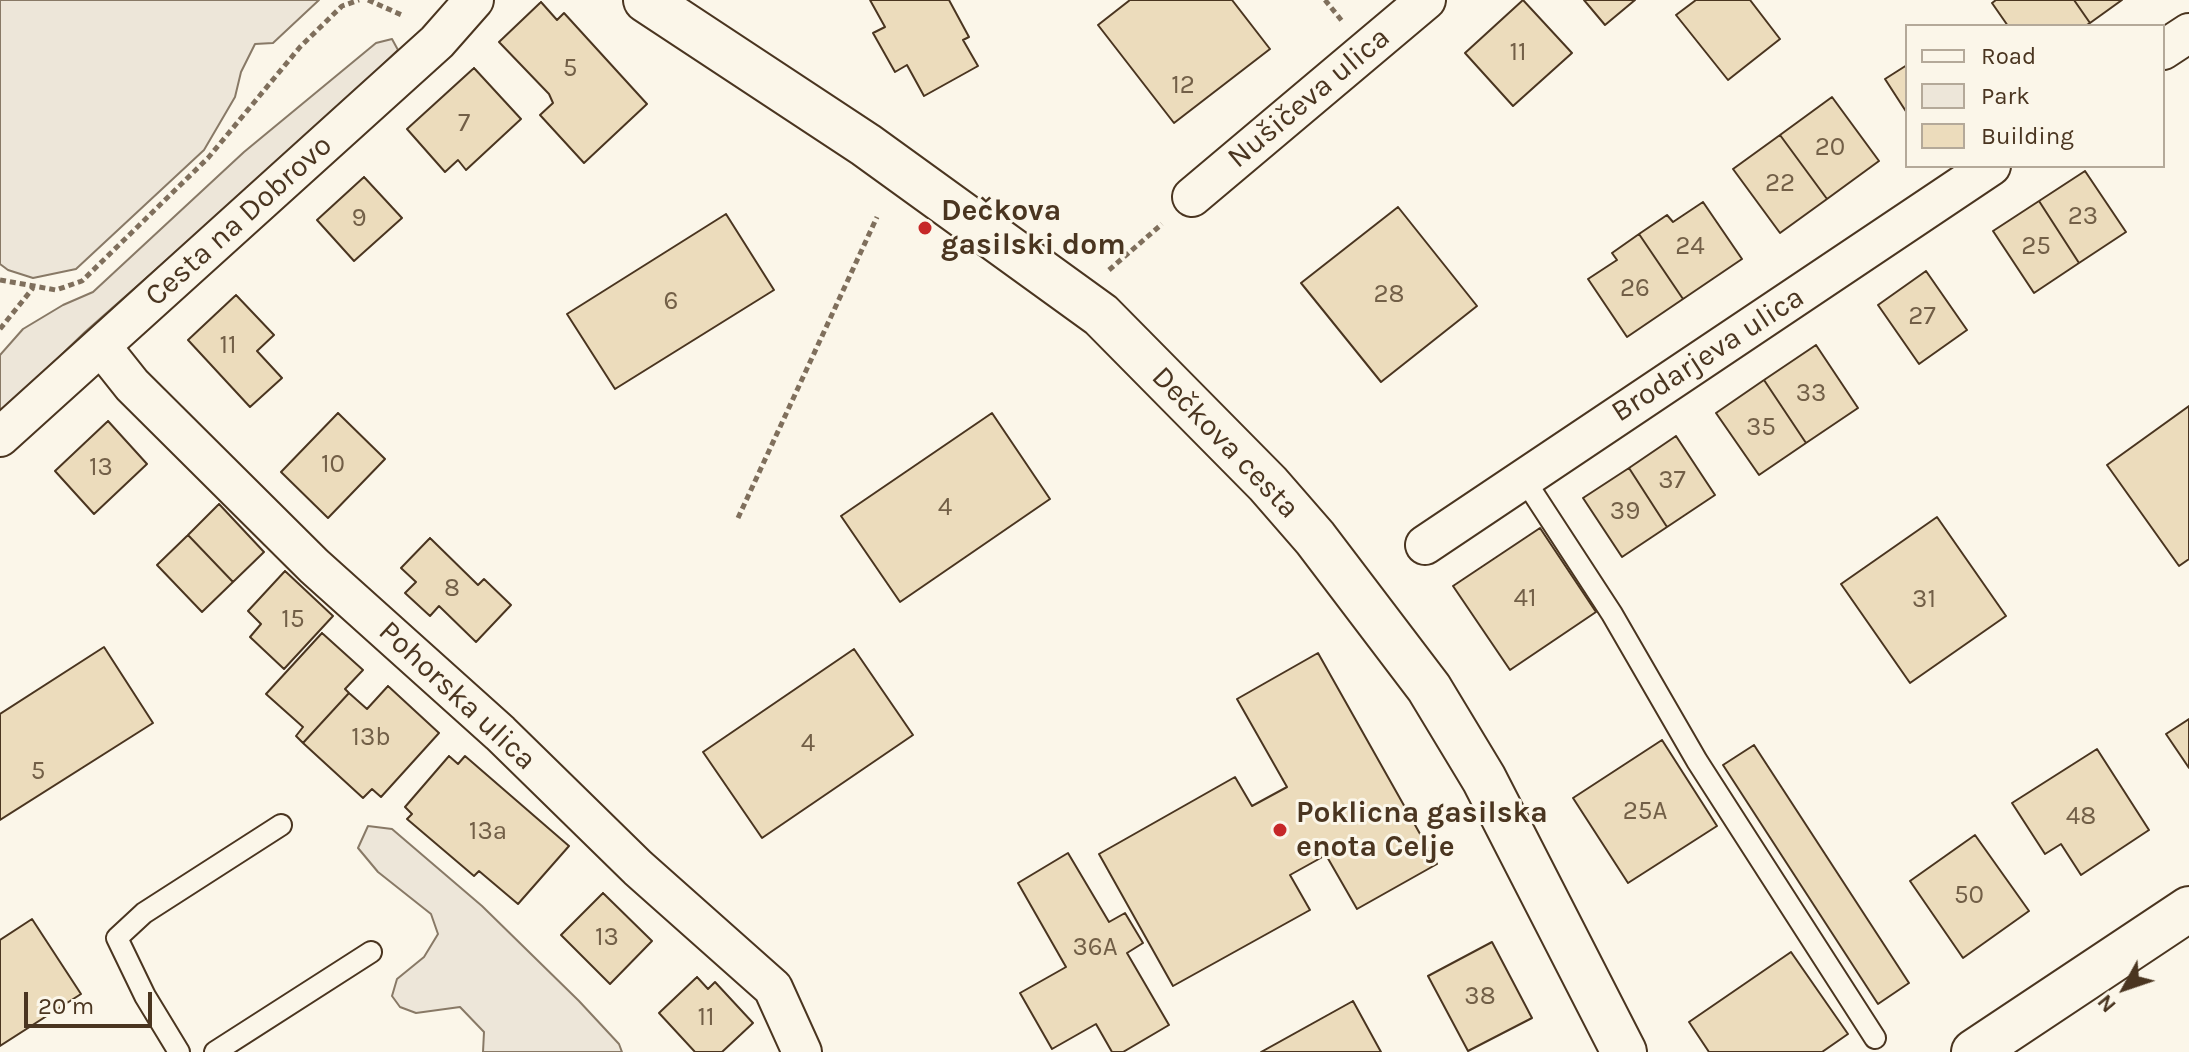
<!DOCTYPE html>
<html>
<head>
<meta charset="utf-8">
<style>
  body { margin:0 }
  #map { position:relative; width:2189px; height:1052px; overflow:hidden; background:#fbf6e9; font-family:Karla,sans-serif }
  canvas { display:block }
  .legend { position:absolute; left:1905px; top:24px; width:260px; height:144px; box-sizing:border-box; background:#fbf6e9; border:2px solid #b4a999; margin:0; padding:10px 14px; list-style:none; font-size:24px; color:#4a3520 }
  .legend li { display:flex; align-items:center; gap:16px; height:40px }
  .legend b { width:40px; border:2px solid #b4a999 }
  .north { position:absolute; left:2085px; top:948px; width:80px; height:80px; -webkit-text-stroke:6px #fbf6e9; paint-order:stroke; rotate:230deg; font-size:22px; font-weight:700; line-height:32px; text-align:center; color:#4a3520 }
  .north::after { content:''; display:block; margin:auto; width:28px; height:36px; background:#4a3520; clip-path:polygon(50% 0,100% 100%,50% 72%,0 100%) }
  .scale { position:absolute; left:24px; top:992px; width:128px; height:36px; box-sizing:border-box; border:4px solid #4a3520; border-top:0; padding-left:10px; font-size:24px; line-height:28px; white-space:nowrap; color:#4a3520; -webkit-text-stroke:6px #fbf6e9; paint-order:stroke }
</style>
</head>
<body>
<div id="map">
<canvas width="2189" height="1052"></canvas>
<ul class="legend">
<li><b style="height:10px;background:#fbf6e9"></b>Road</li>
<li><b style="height:22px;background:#ede6d9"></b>Park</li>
<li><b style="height:22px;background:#ecdcbc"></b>Building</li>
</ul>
<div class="north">N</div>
<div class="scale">20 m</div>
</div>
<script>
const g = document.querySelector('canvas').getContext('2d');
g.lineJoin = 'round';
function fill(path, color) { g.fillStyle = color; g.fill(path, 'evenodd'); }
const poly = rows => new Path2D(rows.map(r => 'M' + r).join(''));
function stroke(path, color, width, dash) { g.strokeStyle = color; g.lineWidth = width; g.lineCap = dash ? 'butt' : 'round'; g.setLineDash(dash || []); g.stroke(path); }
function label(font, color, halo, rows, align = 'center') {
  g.font = font + ' Karla,sans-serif'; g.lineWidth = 6; g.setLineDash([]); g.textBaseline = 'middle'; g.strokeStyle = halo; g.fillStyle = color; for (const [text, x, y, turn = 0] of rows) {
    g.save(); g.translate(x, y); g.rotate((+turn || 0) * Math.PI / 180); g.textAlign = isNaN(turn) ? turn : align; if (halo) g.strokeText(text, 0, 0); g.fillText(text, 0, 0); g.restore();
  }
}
const green = poly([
  [0,0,319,0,273,43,255,44,241,72,235,97,204,150,76,269,33,278,8,270,0,264,0,0],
  [392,39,398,50,320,125,85,332,0,414,0,355,23,329,63,305,93,292,244,152,376,43,392,39],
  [368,826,392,829,482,906,579,1001,619,1044,622,1052,483,1052,484,1032,460,1007,416,1013,400,1007,392,996,397,979,424,957,438,934,431,914,378,872,358,848,368,826]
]);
fill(green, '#ede6d9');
stroke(green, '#887966', 2);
const building = poly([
  [870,0,949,0,969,37,963,40,978,66,924,96,907,65,895,72,873,33,885,27,870,0],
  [1130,0,1232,0,1270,49,1174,123,1098,25,1130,0],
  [1523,0,1572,53,1513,106,1465,53,1523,0],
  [1584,0,1635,0,1605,25,1584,0],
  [1696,0,1750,0,1780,39,1728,80,1676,15,1696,0],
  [1996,0,2074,0,2090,23,2085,26,2008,26,1992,3,1996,0],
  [2074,0,2122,0,2090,23,2074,0],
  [541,2,557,20,564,13,647,104,584,163,540,115,553,103,549,94,499,42,541,2],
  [1907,65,1907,113,1885,79,1907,65],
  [474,68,521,119,466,170,458,160,445,172,407,129,474,68],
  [1832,97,1879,161,1827,199,1780,135,1832,97],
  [1780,135,1827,199,1780,233,1733,169,1780,135],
  [2085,171,2126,232,2079,263,2039,201,2085,171],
  [364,177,402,218,354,261,317,220,364,177],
  [2039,201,2079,263,2034,293,1993,231,2039,201],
  [1703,202,1742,259,1683,299,1639,234,1667,215,1673,222,1703,202],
  [1398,207,1477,306,1381,382,1301,283,1398,207],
  [726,214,774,290,615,389,567,314,726,214],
  [1639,234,1683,299,1627,337,1588,279,1617,260,1612,253,1639,234],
  [1926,271,1967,330,1919,364,1878,305,1926,271],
  [236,295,274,335,257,351,282,378,250,407,188,340,236,295],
  [1816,345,1858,408,1806,443,1764,380,1816,345],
  [1764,380,1806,443,1759,475,1716,413,1764,380],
  [2189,406,2189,559,2179,566,2107,465,2189,406],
  [338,413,385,459,328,518,281,472,338,413],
  [992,413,1050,499,900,602,841,516,992,413],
  [108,421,147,464,94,514,55,471,108,421],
  [1676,436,1715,495,1667,527,1629,468,1676,436],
  [1629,468,1667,527,1622,557,1583,498,1629,468],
  [219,504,264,552,233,582,188,535,219,504],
  [1937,517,2006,616,1910,683,1841,584,1937,517],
  [1540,528,1596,612,1510,670,1453,586,1540,528],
  [188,535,233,582,202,612,157,565,188,535],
  [430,538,478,585,484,579,511,605,476,642,439,606,430,616,405,593,416,582,401,568,430,538],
  [285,571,333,616,284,669,250,637,261,624,248,611,285,571],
  [322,633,363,670,345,689,349,693,303,743,296,736,303,727,266,694,322,633],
  [104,647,153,723,0,820,0,714,104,647],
  [854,649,913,735,762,838,703,752,854,649],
  [1318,653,1437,864,1357,909,1326,855,1290,875,1310,910,1173,986,1099,854,1235,777,1252,806,1287,787,1237,699,1318,653],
  [388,686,439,733,381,797,372,789,363,798,303,743,349,693,367,709,388,686],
  [2189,719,2189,768,2166,734,2189,719],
  [1662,740,1717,826,1628,883,1573,798,1662,740],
  [1754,745,1909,983,1878,1004,1723,765,1754,745],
  [2097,749,2149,830,2081,875,2061,844,2045,854,2012,803,2097,749],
  [449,756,458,764,465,756,569,846,518,904,479,871,474,876,407,819,412,814,405,807,449,756],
  [1975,835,2029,911,1963,958,1910,881,1975,835],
  [1068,853,1109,922,1125,913,1143,943,1127,953,1169,1025,1123,1052,1112,1052,1096,1024,1052,1049,1020,993,1066,967,1018,883,1068,853],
  [603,893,652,941,610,984,561,935,603,893],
  [32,919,81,994,0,1046,0,940,32,919],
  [1492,942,1532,1018,1468,1051,1428,976,1492,942],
  [1791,952,1848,1034,1822,1052,1709,1052,1689,1022,1791,952],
  [697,977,708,989,715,982,753,1023,722,1052,695,1052,659,1013,697,977],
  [1353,1001,1381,1052,1261,1052,1353,1001]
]);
fill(building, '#ecdcbc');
stroke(building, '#4a3520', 2);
const lane = poly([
  [1524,479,1612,614,1697,761,1875,1038],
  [179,1052,145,996,117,938,144,913,281,825],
  [215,1052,371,952]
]);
const street = poly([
  [2163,50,2189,33],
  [1192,197,1426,0],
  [101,346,132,385,314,566,500,733,638,868,773,988,802,1052],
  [0,437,437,42,474,0],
  [1425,545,1991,166]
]);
const secondary = poly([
  [646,0,866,145,1101,315,1268,484,1315,538,1429,688,1484,779,1624,1052],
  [1974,1052,2189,909]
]);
stroke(lane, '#4a3520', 24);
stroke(street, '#4a3520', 42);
stroke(secondary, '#4a3520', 48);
stroke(poly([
  [368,0,404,16],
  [1325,0,1342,21],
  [1109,270,1162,224],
  [0,280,56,290,82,281,208,158,300,47,342,6,359,0],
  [0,329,33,288],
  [738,518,877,217]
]), '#7f6f5c', 5, [6, 4]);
stroke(lane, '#fbf6e9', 20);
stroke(street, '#fbf6e9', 38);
stroke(secondary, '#fbf6e9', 44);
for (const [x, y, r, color] of [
  [925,228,8,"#c62828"],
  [1280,830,8,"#c62828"]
]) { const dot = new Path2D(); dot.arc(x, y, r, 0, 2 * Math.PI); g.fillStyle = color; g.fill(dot); stroke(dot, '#fbf6e9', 3); }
label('26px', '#725f47', null, [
  ["11",1518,53],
  ["5",570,69],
  ["12",1183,86],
  ["7",464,124],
  ["20",1830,148],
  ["22",1780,184],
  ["23",2083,217],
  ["9",359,219],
  ["24",1690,247],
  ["25",2036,247],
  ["26",1635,289],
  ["28",1389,295],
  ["6",671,302],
  ["27",1922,317],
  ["11",228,346],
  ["33",1811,394],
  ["35",1761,428],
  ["10",333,465],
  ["13",101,468],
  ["37",1672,481],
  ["4",945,508],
  ["39",1625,512],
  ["8",452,589],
  ["41",1525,599],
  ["31",1924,600],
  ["15",293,620],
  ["13b",371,738],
  ["4",808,744],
  ["5",38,772],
  ["25A",1645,812],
  ["48",2081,817],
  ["13a",488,832],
  ["50",1969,896],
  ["13",607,938],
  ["36A",1095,948],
  ["38",1480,997],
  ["11",706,1018]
]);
label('30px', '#4a3520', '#fbf6e9', [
  ["Nušičeva ulica",1309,98,-40],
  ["Cesta na Dobrovo",239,221,-42],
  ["Brodarjeva ulica",1708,355,-33],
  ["Dečkova cesta",1225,443,46],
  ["Pohorska ulica",457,696,43]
]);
label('bold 30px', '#4a3520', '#fbf6e9', [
  ["Dečkova",941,211],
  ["gasilski dom",941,245],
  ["Poklicna gasilska",1296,813],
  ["enota Celje",1296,847]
], 'left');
</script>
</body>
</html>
